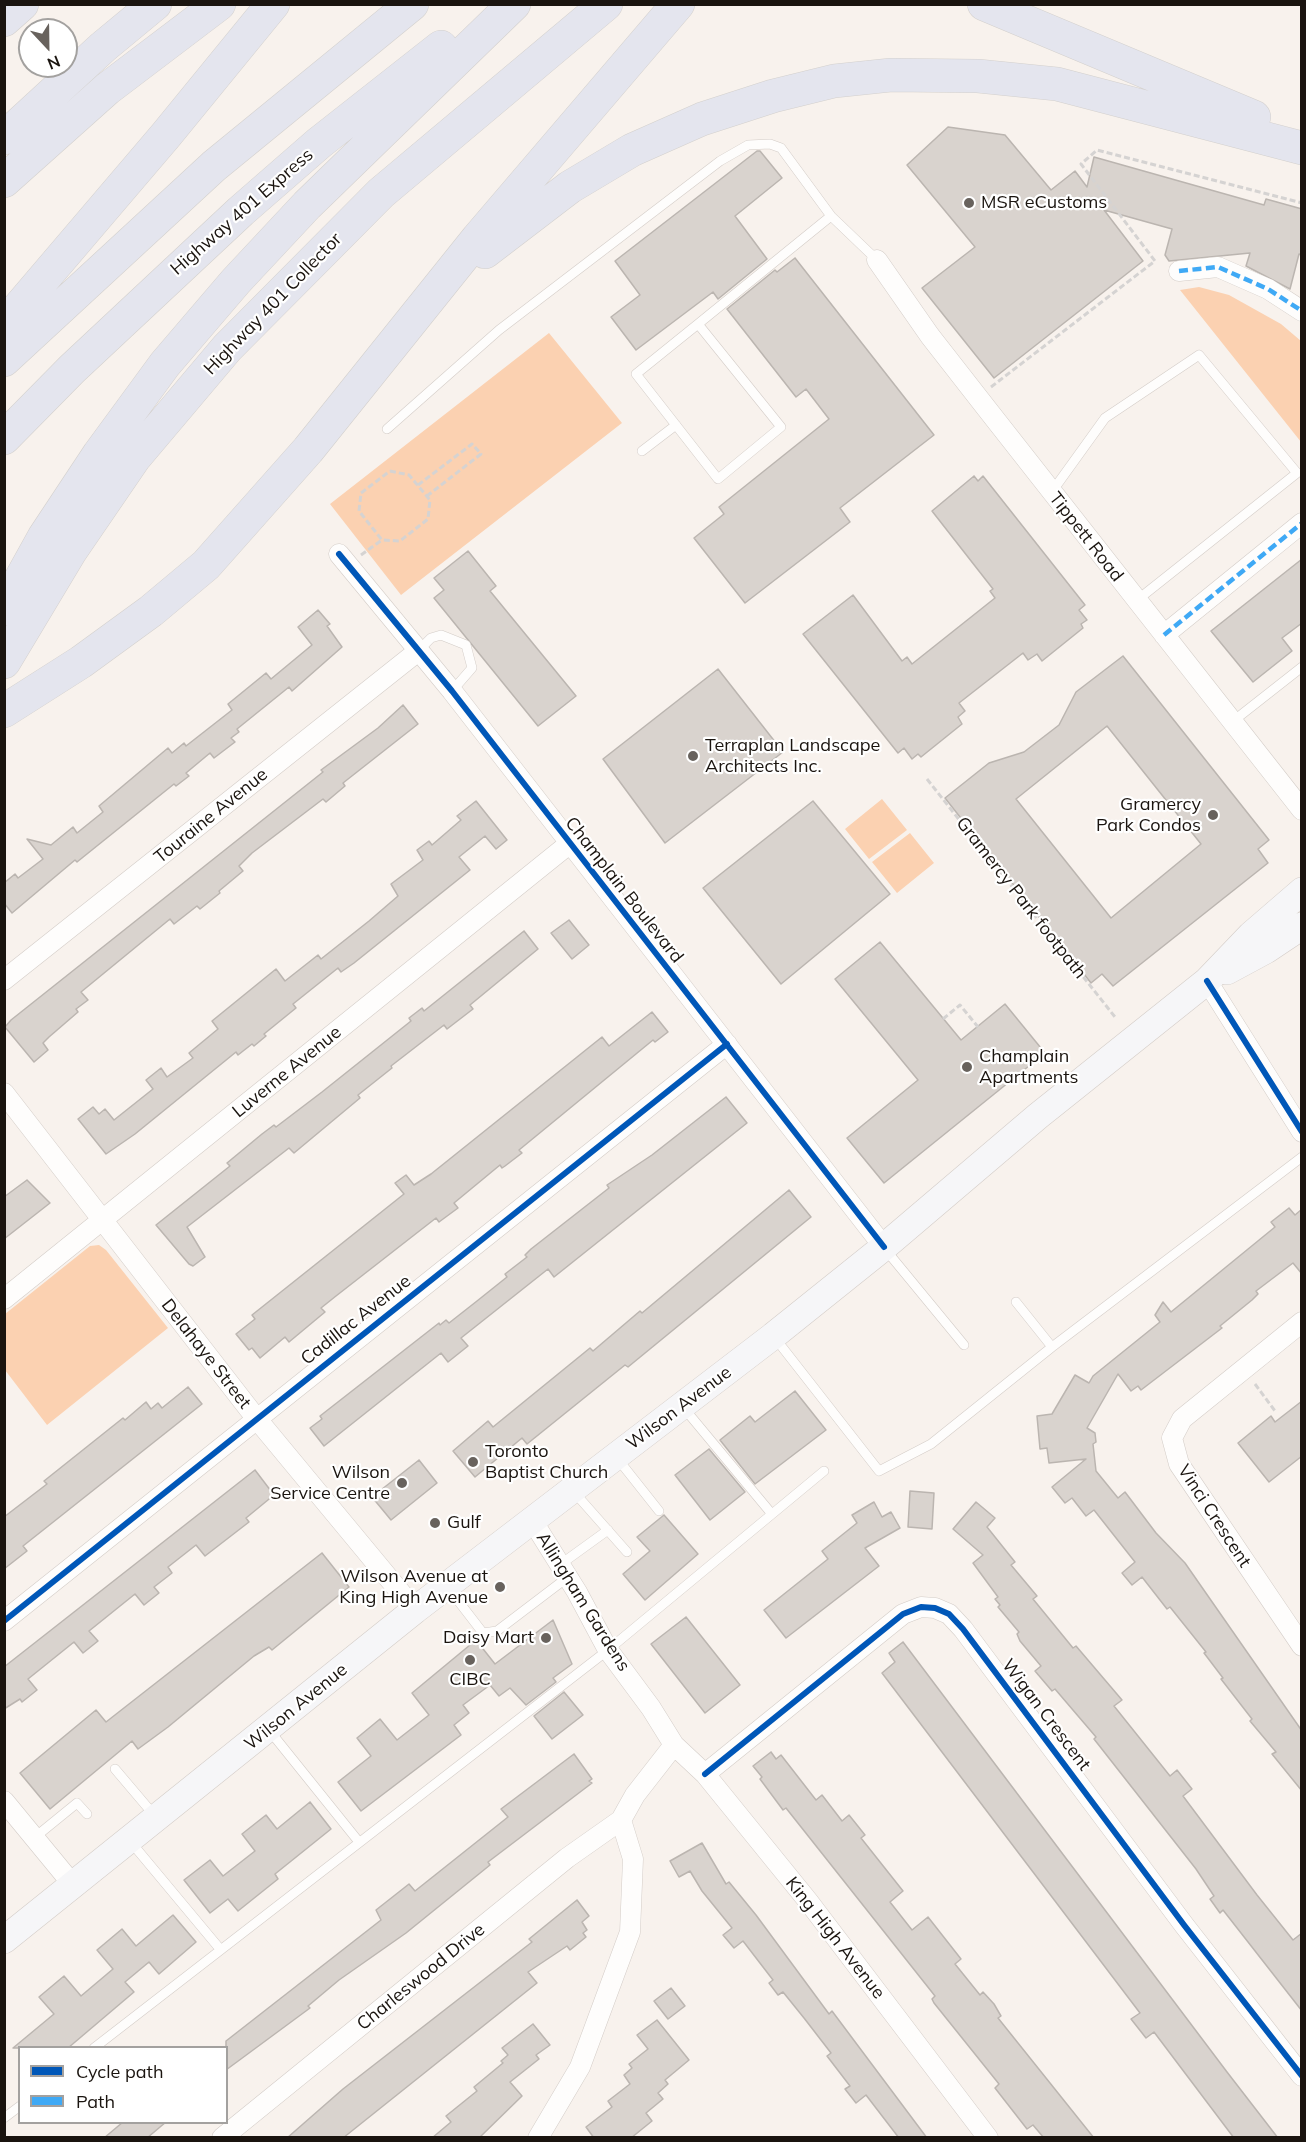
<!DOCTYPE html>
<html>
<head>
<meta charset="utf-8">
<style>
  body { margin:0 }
  #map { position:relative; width:1306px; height:2142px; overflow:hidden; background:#f8f2ed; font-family:Mulish,sans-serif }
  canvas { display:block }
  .frame { position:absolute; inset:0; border:6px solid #1a140f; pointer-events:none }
  .legend { position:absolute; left:18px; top:2046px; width:210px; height:78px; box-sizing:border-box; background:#fff; border:2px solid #a3a19f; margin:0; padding:8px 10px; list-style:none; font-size:18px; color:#1a140f }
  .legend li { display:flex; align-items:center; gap:12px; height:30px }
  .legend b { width:30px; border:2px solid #a3a19f }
  .north { position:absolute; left:18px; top:18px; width:60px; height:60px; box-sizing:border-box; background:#fff; border:2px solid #a3a19f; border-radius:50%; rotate:158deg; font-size:16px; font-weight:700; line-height:24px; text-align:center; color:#1a140f }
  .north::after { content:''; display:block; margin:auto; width:21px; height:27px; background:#68625d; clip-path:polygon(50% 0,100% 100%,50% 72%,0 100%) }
</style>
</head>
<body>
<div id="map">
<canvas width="1306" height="2142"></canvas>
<div class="frame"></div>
<ul class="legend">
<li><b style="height:8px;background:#0057b8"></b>Cycle path</li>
<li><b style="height:8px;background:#3fa9f5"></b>Path</li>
</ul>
<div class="north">N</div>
</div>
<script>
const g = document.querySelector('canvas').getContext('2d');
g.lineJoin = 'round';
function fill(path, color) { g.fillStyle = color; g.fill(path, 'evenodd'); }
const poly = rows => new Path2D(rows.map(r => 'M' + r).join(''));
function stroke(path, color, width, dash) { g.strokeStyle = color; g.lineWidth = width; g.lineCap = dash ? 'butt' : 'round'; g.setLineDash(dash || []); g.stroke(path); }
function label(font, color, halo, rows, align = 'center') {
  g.font = font + ' Mulish,sans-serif'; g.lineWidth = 4.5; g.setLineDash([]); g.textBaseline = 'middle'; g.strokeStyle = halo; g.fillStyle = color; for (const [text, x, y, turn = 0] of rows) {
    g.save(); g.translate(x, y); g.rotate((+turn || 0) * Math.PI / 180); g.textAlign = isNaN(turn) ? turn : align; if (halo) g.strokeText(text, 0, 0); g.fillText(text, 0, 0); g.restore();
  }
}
fill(poly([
  [1199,287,1229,295,1281,324,1301,341,1301,442,1180,290],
  [549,333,622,423,401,595,330,504],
  [882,799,907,830,869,859,845,829],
  [910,833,934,863,897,893,872,862],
  [99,1245,106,1250,168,1328,47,1425,5,1370,5,1314,90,1246]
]), '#fbd1b1');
const building = poly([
  [948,127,1005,135,1051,190,1075,171,1087,187,1094,157,1264,205,1266,199,1302,209,1302,255,1299,254,1290,289,1246,266,1250,253,1169,261,1165,255,1172,229,1104,210,1143,261,994,378,922,288,975,247,907,165,948,127],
  [757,151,760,151,782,178,735,216,767,259,718,299,713,292,636,350,611,317,640,295,615,261,757,151],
  [795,258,934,435,840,508,850,522,745,603,694,538,724,514,719,507,829,419,806,389,796,397,727,309,775,270,777,272,795,258],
  [974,476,978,481,983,476,1085,605,1079,610,1087,620,1081,624,1083,628,1042,661,1037,654,1028,660,1023,653,959,703,965,711,958,717,962,724,921,757,918,754,912,759,904,748,898,753,803,634,853,595,902,661,907,657,912,664,995,598,990,591,993,589,932,511,974,476],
  [468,551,496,586,490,591,576,696,538,726,434,598,444,590,434,578,468,551],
  [1302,559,1302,623,1282,638,1292,651,1253,682,1211,631,1302,559],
  [318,610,330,624,327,626,342,647,292,691,289,687,237,729,239,732,231,738,235,742,214,758,210,753,186,773,189,776,176,786,174,784,77,862,75,860,12,913,4,903,4,883,15,874,18,878,43,859,27,839,51,845,73,827,77,833,103,812,99,806,168,748,172,753,184,743,186,746,232,710,228,704,266,673,271,679,312,645,298,627,318,610],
  [1123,656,1269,840,1258,849,1268,863,1113,986,1102,974,1091,983,945,798,989,763,1024,752,1059,725,1076,692,1123,656],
  [1107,726,1201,844,1111,918,1016,799,1107,726],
  [718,669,783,752,665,843,603,759,718,669],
  [403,705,418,724,343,783,345,786,326,802,323,799,252,853,239,866,243,871,219,891,220,893,200,909,197,906,174,924,170,919,81,992,88,1000,76,1009,78,1012,49,1037,43,1043,48,1050,34,1062,5,1027,11,1020,323,772,321,770,378,728,403,705],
  [476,801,507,840,496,849,485,836,459,857,470,870,354,963,341,972,338,968,293,1004,296,1008,264,1034,266,1036,254,1046,252,1044,238,1055,236,1052,135,1134,106,1154,78,1119,93,1107,99,1114,105,1109,114,1120,153,1089,146,1080,161,1068,167,1077,193,1058,189,1053,218,1029,212,1021,276,969,285,981,318,955,321,959,369,921,398,896,391,884,423,860,417,850,429,841,432,845,461,820,457,816,476,801],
  [813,801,890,894,781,984,703,888,813,801],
  [569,920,589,945,572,959,551,933,569,920],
  [524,931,538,949,470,1005,473,1009,447,1029,444,1025,391,1066,392,1068,358,1095,360,1098,294,1153,289,1148,187,1227,205,1257,193,1266,189,1264,156,1225,230,1166,227,1163,262,1134,274,1125,276,1127,322,1092,411,1021,409,1018,422,1008,424,1011,524,931],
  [880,942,961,1040,1005,1004,1045,1053,884,1183,847,1138,918,1080,835,979,880,942],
  [652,1012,668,1032,655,1042,653,1040,519,1150,522,1153,505,1166,502,1168,500,1165,454,1203,458,1208,439,1222,436,1218,336,1296,321,1308,325,1312,289,1342,285,1337,260,1358,252,1348,249,1350,236,1334,255,1319,252,1315,404,1194,395,1183,406,1175,414,1185,431,1174,602,1037,609,1046,652,1012],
  [726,1097,747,1123,554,1277,548,1269,461,1338,468,1346,448,1362,441,1353,324,1446,310,1428,322,1419,320,1416,439,1323,440,1325,446,1320,449,1323,477,1301,507,1277,505,1274,527,1257,525,1255,531,1249,609,1188,607,1185,652,1155,726,1097],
  [27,1180,50,1203,4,1239,4,1197,27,1180],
  [789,1190,811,1217,628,1367,625,1365,527,1444,522,1438,475,1477,453,1451,488,1421,493,1427,590,1348,593,1351,640,1311,642,1313,789,1190],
  [1289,1208,1295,1215,1302,1209,1302,1274,1293,1263,1256,1291,1258,1294,1252,1300,1220,1326,1222,1328,1141,1390,1138,1386,1131,1391,1118,1374,1087,1428,1095,1433,1096,1442,1093,1444,1096,1471,1118,1498,1125,1492,1156,1533,1185,1563,1302,1731,1302,1791,1272,1754,1276,1752,1250,1721,1252,1719,1221,1679,1223,1678,1204,1653,1206,1652,1170,1607,1167,1609,1142,1577,1132,1585,1122,1573,1135,1562,1094,1510,1086,1516,1072,1498,1065,1503,1052,1487,1086,1459,1049,1463,1047,1448,1040,1449,1037,1416,1052,1414,1075,1375,1089,1383,1093,1376,1160,1322,1155,1315,1163,1302,1171,1312,1275,1227,1271,1222,1289,1208],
  [188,1387,202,1404,23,1546,27,1551,4,1569,4,1517,47,1484,44,1481,123,1418,125,1420,146,1402,151,1409,158,1403,162,1408,188,1387],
  [795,1391,826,1430,755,1484,720,1440,750,1416,755,1422,795,1391],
  [1302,1401,1302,1456,1269,1482,1238,1443,1271,1416,1275,1422,1302,1401],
  [709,1449,745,1492,710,1520,675,1475,709,1449],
  [419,1460,437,1483,391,1520,372,1497,419,1460],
  [255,1470,274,1495,246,1518,249,1522,205,1556,196,1545,168,1567,172,1573,154,1587,159,1593,144,1605,135,1594,89,1631,98,1641,83,1653,74,1642,28,1679,37,1690,22,1702,20,1699,4,1709,4,1667,255,1470],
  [910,1491,934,1493,932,1529,908,1527,910,1491],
  [874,1502,882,1517,891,1512,900,1528,865,1548,879,1566,786,1638,764,1610,828,1559,822,1551,857,1523,852,1515,874,1502],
  [976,1502,995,1518,987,1527,1015,1562,1011,1565,1037,1596,1033,1599,1073,1648,1076,1646,1122,1700,1114,1706,1170,1776,1177,1770,1192,1789,1183,1796,1257,1895,1293,1940,1302,1933,1302,2011,1223,1910,1220,1913,1210,1899,1214,1896,1196,1869,1094,1739,1096,1737,1055,1689,1052,1691,1035,1671,1041,1666,1020,1641,1017,1634,1019,1632,998,1607,1000,1605,995,1599,998,1597,973,1563,983,1555,953,1529,976,1502],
  [664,1515,698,1554,645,1600,623,1574,650,1551,637,1537,664,1515],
  [322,1553,349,1587,272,1650,269,1647,254,1656,168,1727,138,1749,132,1741,50,1809,20,1773,96,1710,106,1722,322,1553],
  [686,1617,740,1685,705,1713,651,1644,686,1617],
  [553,1620,572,1664,553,1678,556,1682,526,1705,510,1688,499,1696,490,1685,463,1705,469,1713,454,1725,461,1735,361,1811,338,1782,371,1756,357,1738,380,1719,397,1740,429,1715,412,1693,476,1640,495,1664,553,1620],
  [903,1642,1227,2072,1278,2138,1234,2138,1154,2032,1146,2038,1131,2019,1140,2013,882,1673,895,1662,889,1653,903,1642],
  [564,1692,583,1715,552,1739,534,1716,564,1692],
  [771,1752,776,1759,781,1755,816,1800,822,1795,842,1821,849,1815,865,1835,861,1838,903,1891,890,1902,912,1930,928,1917,961,1959,955,1964,980,1995,983,1992,994,2004,1001,2016,998,2018,1094,2138,1044,2138,1033,2125,1027,2129,995,2088,999,2084,934,2003,932,1999,935,1996,786,1808,783,1810,760,1779,762,1777,753,1766,771,1752],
  [574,1754,592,1779,589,1781,592,1783,488,1862,490,1865,406,1933,339,1980,308,2006,310,2008,226,2070,226,2041,381,1920,376,1910,409,1884,415,1891,508,1817,501,1809,574,1754],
  [310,1802,331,1829,275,1874,278,1879,238,1911,228,1899,210,1913,184,1880,210,1860,223,1876,255,1851,242,1834,266,1815,277,1829,310,1802],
  [702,1843,726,1884,729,1882,756,1915,829,2014,832,2011,927,2138,899,2138,866,2095,856,2103,845,2089,850,2086,827,2056,831,2053,804,2018,783,1992,778,1995,769,1983,773,1980,743,1941,734,1948,723,1935,732,1928,702,1891,690,1871,679,1877,670,1861,702,1843],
  [577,1900,589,1916,582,1922,587,1930,583,1933,586,1937,570,1950,567,1946,528,1972,537,1983,343,2138,287,2138,343,2089,532,1942,529,1939,577,1900],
  [173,1915,196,1942,159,1974,149,1962,125,1982,134,1992,68,2048,13,2048,54,2014,39,1997,64,1976,81,1996,113,1969,97,1950,122,1929,136,1946,173,1915],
  [671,1988,685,2006,668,2019,654,2001,671,1988],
  [657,2020,689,2060,665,2080,668,2084,658,2093,663,2099,646,2113,652,2121,631,2138,594,2138,586,2127,612,2107,608,2101,630,2084,624,2075,632,2068,629,2064,648,2049,637,2035,657,2020],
  [533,2024,550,2045,536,2055,539,2059,510,2082,522,2096,479,2138,432,2138,451,2122,446,2116,477,2091,474,2087,503,2063,501,2061,508,2055,502,2048,533,2024],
  [123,2122,166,2122,147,2138,104,2138,123,2122]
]);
fill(building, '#d9d3ce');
stroke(building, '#bbb5b0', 1.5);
const service = poly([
  [698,324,781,427,718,479,636,374,698,324,831,216],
  [387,429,499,330,720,161,748,145,770,144,781,148,831,216,877,260],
  [642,451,676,425],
  [1051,493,1105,418,1199,355,1297,473,1136,601],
  [418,651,431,638,441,635,466,645,472,668,452,691],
  [1232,722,1302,667],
  [885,1249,964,1345],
  [1016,1302,1052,1347],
  [775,1338,879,1471,931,1444,1052,1347,1302,1157],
  [683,1407,771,1513],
  [617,1458,659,1511],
  [574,1492,627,1552],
  [561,1564,608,1530],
  [449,1589,483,1633,497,1631,568,1577],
  [269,1730,359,1842],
  [115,1769,154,1815],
  [34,1838,77,1803,87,1814],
  [130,1841,220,1949],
  [94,2048,608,1650,824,1471],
  [4,2118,20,2106]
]);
const minor = poly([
  [877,260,930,336,987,409,1302,810],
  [1179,271,1218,267,1268,289,1302,311],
  [339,554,452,691,884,1247],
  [1164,635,1302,523],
  [4,980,417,652],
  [1207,981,1302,1132],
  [4,1093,256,1418,415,1610],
  [4,1299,569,844],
  [1302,1322,1182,1419,1172,1438,1179,1464,1302,1646],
  [532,1520,577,1592,608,1650,651,1708,674,1745,705,1774,808,1901,988,2138],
  [4,1621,727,1044],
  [705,1774,903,1614,921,1607,935,1608,949,1614,963,1629,1184,1925,1302,2076],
  [4,1801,74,1886],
  [222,2138,567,1858,621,1820],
  [538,2138,580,2067,630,1932,633,1859,621,1820,635,1795,674,1745]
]);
const secondary = poly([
  [1227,971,1266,950,1302,926],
  [4,1940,415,1610,773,1336,884,1247,1038,1116,1207,981,1251,935,1302,891]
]);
const motorway = poly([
  [984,4,1254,117],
  [4,20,22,4],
  [4,138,103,47,155,4],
  [4,181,107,89,219,4],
  [485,252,570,187,632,150,702,119,773,96,834,81,891,75,978,76,1057,84,1302,148],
  [4,325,166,135,273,4],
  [4,360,214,166,412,4],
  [4,438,72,369,241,211,319,143,441,47],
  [4,609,44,537,99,454,165,364,236,281,307,205,514,4],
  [4,662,70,552,135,457,227,348,381,193,606,4],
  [4,711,81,662,151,611,206,565,308,450,478,238,678,4]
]);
stroke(service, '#d3ccc7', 10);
stroke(minor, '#d3ccc7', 21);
stroke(secondary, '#d3ccc7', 28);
stroke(motorway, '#d3d0cd', 34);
stroke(poly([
  [991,387,1155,261,1081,164,1097,150,1302,203],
  [390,471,409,475,430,500,428,519,400,541,382,540,359,511,361,493,390,471],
  [418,485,472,444,481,454,427,496],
  [361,555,382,540],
  [927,779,1115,1017],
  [943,1019,960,1005,978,1027],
  [1255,1384,1275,1411]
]), '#d5d3d2', 3, [6, 3]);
stroke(service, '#fefdfc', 9);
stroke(minor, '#fefdfc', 20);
stroke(secondary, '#f6f6f8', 27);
stroke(motorway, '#e4e5ee', 33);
stroke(poly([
  [1179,271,1218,267,1268,289,1302,311],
  [1164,635,1302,523]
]), '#3fa9f5', 4.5, [9, 4.5]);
stroke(poly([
  [339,554,452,691,884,1247],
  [1207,981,1302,1132],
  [4,1621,727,1044],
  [705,1774,903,1614,921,1607,935,1608,949,1614,963,1629,1184,1925,1302,2076]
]), '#0057b8', 6);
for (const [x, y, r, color] of [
  [969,203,6,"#68625d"],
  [693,756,6,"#68625d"],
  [1213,815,6,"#68625d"],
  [967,1067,6,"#68625d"],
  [473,1462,6,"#68625d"],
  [402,1483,6,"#68625d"],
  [435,1523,6,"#68625d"],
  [500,1587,6,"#68625d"],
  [546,1638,6,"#68625d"],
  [470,1660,6,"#68625d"]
]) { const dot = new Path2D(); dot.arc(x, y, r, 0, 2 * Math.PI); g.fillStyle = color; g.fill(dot); stroke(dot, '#fff', 2); }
label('18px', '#1a140f', '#fff', [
  ["MSR eCustoms",981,203],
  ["Terraplan Landscape",705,746],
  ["Architects Inc.",705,767],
  ["Gramercy",1201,805,"right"],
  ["Park Condos",1201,826,"right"],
  ["Champlain",979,1057],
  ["Apartments",979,1078],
  ["Toronto",485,1452],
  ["Baptist Church",485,1473],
  ["Wilson",390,1473,"right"],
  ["Service Centre",390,1494,"right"],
  ["Gulf",447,1523],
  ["Wilson Avenue at",488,1577,"right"],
  ["King High Avenue",488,1598,"right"],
  ["Daisy Mart",534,1638,"right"],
  ["CIBC",470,1680,"center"]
], 'left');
label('18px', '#1a140f', '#fff', [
  ["Highway 401 Express",242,212,-41],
  ["Highway 401 Collector",273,304,-46],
  ["Tippett Road",1086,537,52],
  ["Touraine Avenue",211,816,-39],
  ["Champlain Boulevard",624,890,52],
  ["Gramercy Park footpath",1021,898,52],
  ["Luverne Avenue",287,1072,-39],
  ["Cadillac Avenue",356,1320,-38],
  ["Delahaye Street",206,1354,52],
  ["Wilson Avenue",679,1408,-37],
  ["Vinci Crescent",1214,1516,57],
  ["Allingham Gardens",583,1602,58],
  ["Wilson Avenue",296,1707,-39],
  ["Wigan Crescent",1046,1715,53],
  ["King High Avenue",835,1938,52],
  ["Charleswood Drive",421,1977,-39]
]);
</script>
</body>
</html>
